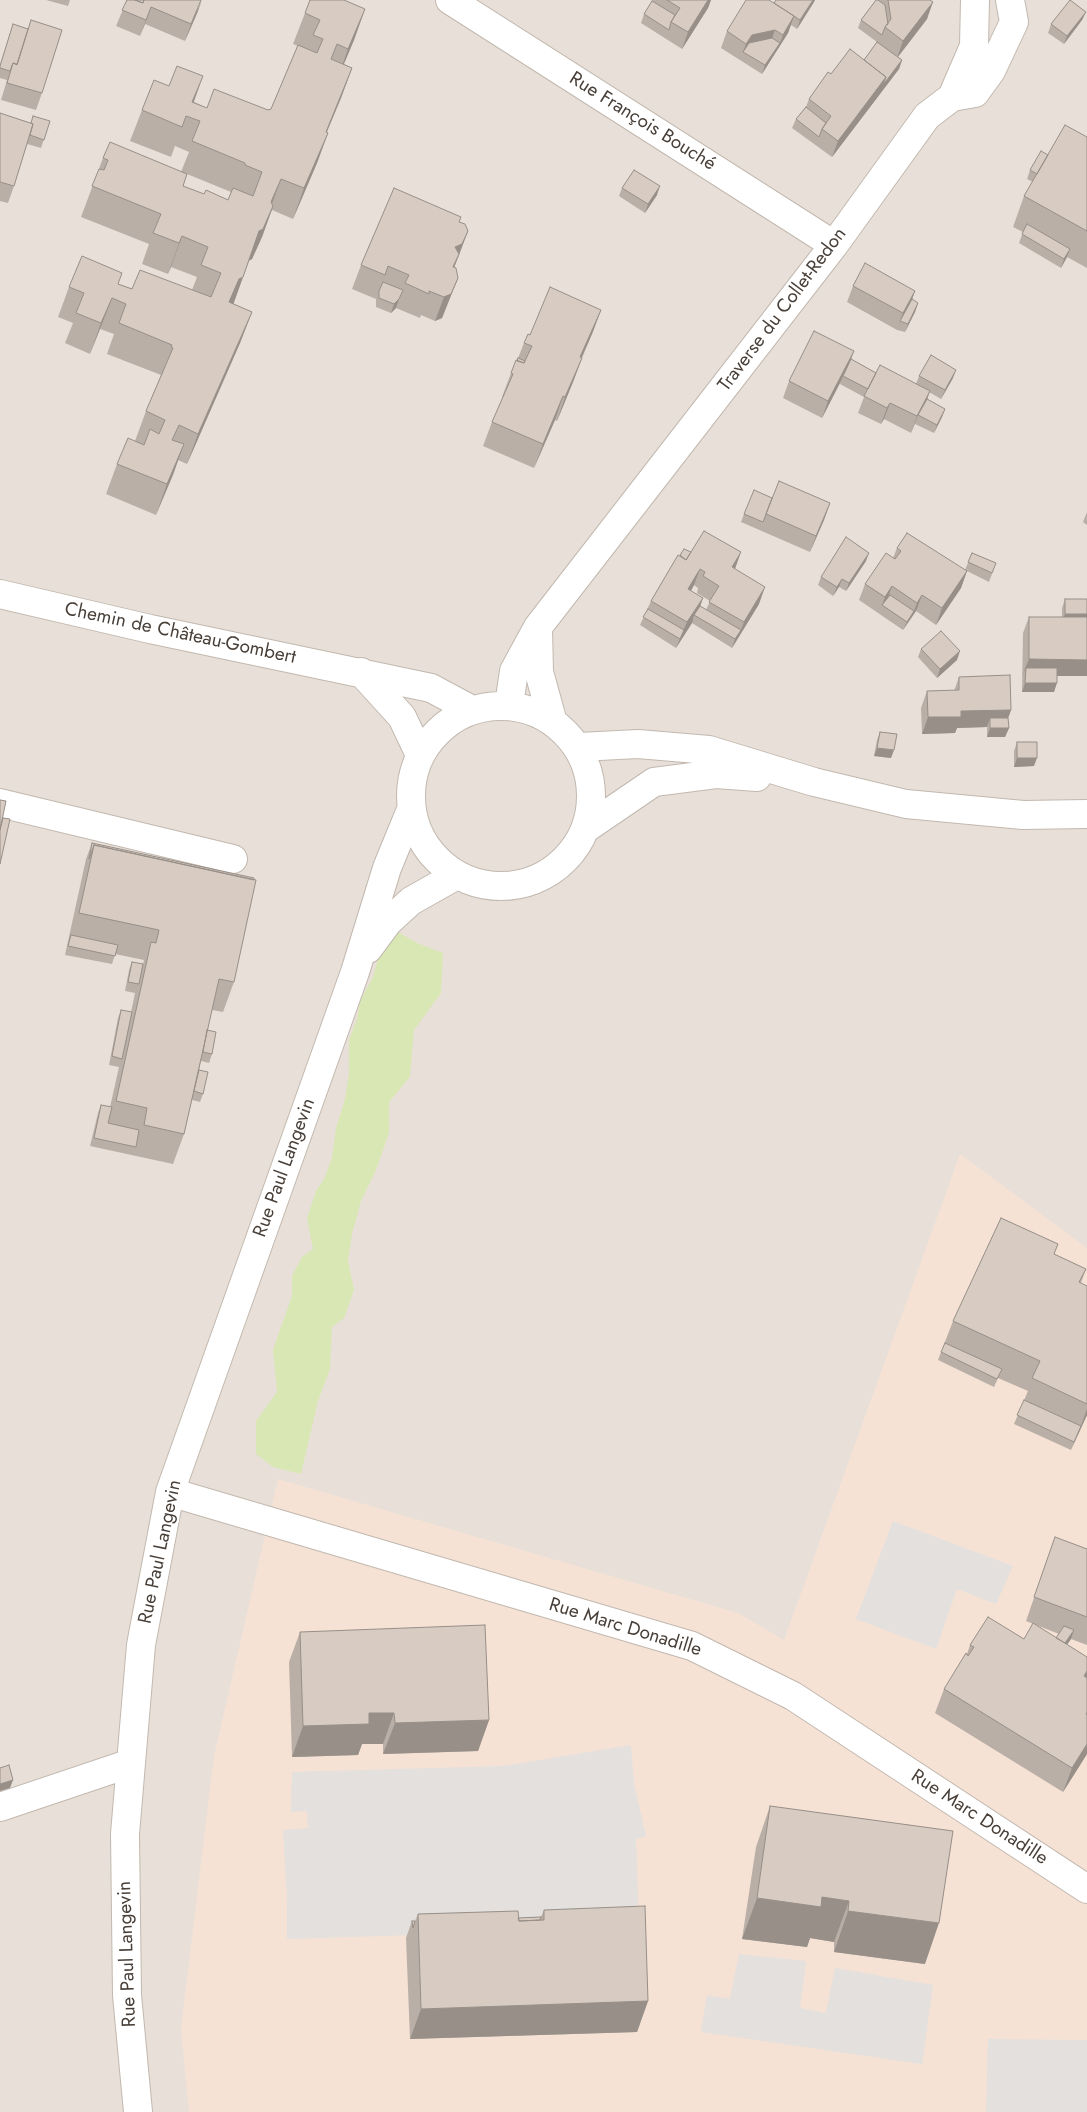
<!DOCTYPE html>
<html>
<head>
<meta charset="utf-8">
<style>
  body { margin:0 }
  canvas { display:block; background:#f4efe9 }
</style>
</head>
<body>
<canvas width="1087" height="2112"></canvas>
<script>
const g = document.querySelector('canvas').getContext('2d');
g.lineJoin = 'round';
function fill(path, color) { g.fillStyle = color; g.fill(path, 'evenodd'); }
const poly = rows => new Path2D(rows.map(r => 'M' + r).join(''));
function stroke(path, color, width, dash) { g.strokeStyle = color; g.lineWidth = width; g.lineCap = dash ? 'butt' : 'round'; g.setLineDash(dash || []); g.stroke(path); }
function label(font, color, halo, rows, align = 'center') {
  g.font = font + ' Jost,sans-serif'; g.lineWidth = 4.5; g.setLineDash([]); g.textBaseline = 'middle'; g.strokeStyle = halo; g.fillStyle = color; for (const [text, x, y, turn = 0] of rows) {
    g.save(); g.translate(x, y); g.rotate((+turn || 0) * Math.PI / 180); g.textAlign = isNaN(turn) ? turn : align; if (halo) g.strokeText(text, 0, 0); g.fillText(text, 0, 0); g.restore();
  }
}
fill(poly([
  [0,0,1087,0,1087,2112,0,2112]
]), '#e8e0d8');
fill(poly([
  [960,1154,1087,1248,1087,2112,189,2112,181,2028,214,1756,278,1479,738,1613,784,1640]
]), '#f5e2d5');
fill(poly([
  [398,932,417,943,443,953,441,993,414,1030,410,1077,389,1102,389,1133,376,1170,361,1201,352,1234,348,1261,354,1290,344,1318,332,1327,330,1369,318,1401,301,1474,273,1467,256,1454,256,1421,277,1392,273,1350,292,1296,292,1276,302,1257,313,1249,307,1218,316,1191,324,1179,332,1158,336,1128,345,1099,349,1074,349,1040,357,1019,360,1001,373,977,380,952]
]), '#d9e7b4');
fill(poly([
  [893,1521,1013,1566,996,1604,957,1589,936,1649,856,1619],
  [631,1745,634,1784,646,1836,636,1839,639,1928,287,1939,287,1899,283,1830,308,1828,307,1811,291,1812,292,1772,503,1766],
  [739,1954,806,1961,800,2008,826,2013,835,1968,933,1985,922,2064,701,2032,707,1995,730,1999],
  [988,2039,1087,2040,1087,2112,986,2112]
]), '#e3e0de');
const minor = poly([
  [450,0,834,245],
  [952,97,974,46,975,0],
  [0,594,150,629,431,688,472,710],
  [538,629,539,672,552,719],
  [361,672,402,717,420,755],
  [509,705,514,671,538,627,834,245,927,116,952,97,975,93,991,71,1014,22,1010,0],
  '411 796a90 90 0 1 1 180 0a90 90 0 1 1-180 0Z',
  [579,747,638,744,709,750,814,782,906,804,1023,815,1087,814],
  [0,803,233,859],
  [588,827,654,782,716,774,757,777],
  [368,949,388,922,411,901,457,875],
  [170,1492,692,1646,793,1696,1087,1889],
  [0,1807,131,1763],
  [138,2112,127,1995,125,1834,141,1645,170,1492,355,972,387,868,410,812]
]);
stroke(minor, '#c2b8af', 30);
stroke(minor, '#fff', 28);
fill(poly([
  [46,0,70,0,68,6],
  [127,0,198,11,185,41,145,24,140,36,116,26],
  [653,0,711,0,708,8,682,49,641,23,644,14],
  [776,0,815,0,797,29,791,25,788,33,762,74,721,48,727,31,774,3],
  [876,0,930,0,927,19,898,57,902,60,899,69,832,157,792,128,796,119,806,107,809,99,831,74,864,60,877,42,858,28,861,20],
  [365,9,354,40,344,64,352,68,341,98,327,132,328,133,317,163,293,219,272,210,262,237,252,259,249,261,233,304,252,312,240,343,187,464,178,460,156,515,106,494,117,464,135,441,146,411,161,375,107,354,114,334,100,329,90,354,65,343,73,323,58,317,69,287,118,284,132,289,192,290,197,277,171,267,168,274,142,264,149,244,81,217,103,158,181,172,189,152,175,146,171,157,130,141,142,110,194,102,207,108,268,110,271,109,298,46,293,44,305,13],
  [187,174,231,192,228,200,204,194,183,186],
  [1086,12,1082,20,1064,44,1048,33,1051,24],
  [31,20,42,93,36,110,1,100,7,80,0,78,0,65,13,24,28,29],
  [0,113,31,123,50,121,41,148,27,144,14,186,8,203,0,201],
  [1087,137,1087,268,1067,257,1061,268,1019,243,1023,232,1013,227,1024,196,1033,182,1027,179,1030,170,1048,155],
  [622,188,657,195,645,213,619,196],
  [460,222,468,231,454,267,458,278,442,318,435,321,421,315,420,318,396,308,391,313,376,307,376,299,352,289,361,265],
  [853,286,915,291,912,299,918,303,915,312,905,332,897,330,847,302],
  [601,310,592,334,582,358,573,382,557,421,555,420,534,468,483,446,492,422,503,398,502,397,511,373,518,358,524,343],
  [851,359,876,373,916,384,919,376,953,378,941,399,929,392,927,399,945,409,942,417,934,433,915,424,911,433,884,419,881,424,858,413,864,397,840,384,841,381,822,418,783,398,789,381],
  [772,498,830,503,824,520,810,552,741,522,744,514],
  [1087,512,1087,525,1083,522],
  [897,548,965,570,972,553,996,563,989,582,967,571,961,588,936,625,916,611,903,630,859,600,865,584,893,558],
  [691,552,735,569,759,604,732,648,692,623,676,648,640,625,651,601,680,555],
  [694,585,698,588,697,593,710,601,706,610,700,606,703,598,691,591],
  [866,561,846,591,839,587,833,596,818,585,821,577],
  [1065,599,1087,599,1087,676,1057,676,1054,692,1022,692,1023,633,1029,617,1062,617,1062,608],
  [921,649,957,660,937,678,918,657],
  [959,677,1011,710,1008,718,1009,728,1005,737,987,737,987,727,957,728,955,733,922,734,921,708,927,691,954,691],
  [880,732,891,758,874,756,877,740],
  [1017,742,1034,766,1014,767,1014,751],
  [92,843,234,982,223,1012,212,1010,207,1030,212,1054,209,1063,201,1061,199,1070,203,1094,200,1102,192,1100,184,1134,173,1164,90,1146,98,1113,101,1105,110,1107,119,1067,109,1065,118,1018,121,1010,131,1012,135,993,125,991,129,970,132,962,143,964,144,960,115,954,112,964,65,955,86,859],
  [1058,1244,1054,1254,1086,1269,1081,1283,1087,1286,1087,1415,1071,1450,1014,1424,1028,1391,998,1378,994,1387,938,1360,953,1321],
  [1055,1537,1087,1549,1087,1645,1071,1639,1067,1645,1087,1657,1087,1754,1063,1792,935,1713,944,1689,967,1654,970,1645,1056,1638,1059,1634,1026,1621],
  [300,1632,489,1720,478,1751,383,1754,383,1744,362,1744,358,1755,292,1757,289,1662],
  [770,1806,925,1964,834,1952,834,1942,810,1938,807,1947,742,1939,756,1847],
  [544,1910,648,2001,637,2032,410,2039,406,1938,412,1921,415,1921,418,1914,518,1918,541,1917]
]), '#baafa7');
fill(poly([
  [202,0,198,11,185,41,191,24],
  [708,0,711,0,708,8,682,49,688,32],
  [813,0,815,0,814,2,797,29,800,20],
  [933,2,927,19,897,58,903,41],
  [151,7,145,24,140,36,146,20],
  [365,9,354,40,337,80,348,49],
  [1086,12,1082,20,1064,44,1067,36],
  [794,16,788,33,762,74,765,65,780,43,783,35],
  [775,30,769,47,743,52,746,44,752,35],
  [902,60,899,69,832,157,838,141,886,77],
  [352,68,341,98,314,162,326,132],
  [203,76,192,107,192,102],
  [328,133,317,163,293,219,304,188],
  [281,179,270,209,273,206,262,237,252,259,248,261,259,231],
  [660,186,657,195,645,213,648,204],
  [468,231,459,255,454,268,452,269,455,247],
  [182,236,171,267,168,274,179,243],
  [1070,249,1067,257,1061,268,1064,259],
  [243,277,232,308,229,302,239,279],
  [458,278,442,318,435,321,444,297],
  [915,291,909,308,900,321,897,330,903,313],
  [112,298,100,329,90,354,101,323],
  [399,299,396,308,391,313,394,304],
  [918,303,915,312,905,332,908,324],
  [601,310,592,334,571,381,580,357],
  [252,312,240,343,187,464,198,434],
  [854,351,848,368,843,376,841,381,822,418,828,401],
  [582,358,573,382,557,421,565,397],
  [956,370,953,378,941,399,945,390],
  [930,391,924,408,918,415,911,433,917,416],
  [563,396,555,420,534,468,543,444],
  [890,403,884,419,881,424,887,408],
  [945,409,942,417,934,433,937,425],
  [184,444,173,475,156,515,167,484],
  [830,503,824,520,810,552,816,536],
  [741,552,735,569,732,567],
  [869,553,866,561,846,591,849,583],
  [700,569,694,585,682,606,688,589],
  [967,571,961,588,936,625,942,608],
  [842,579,839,587,833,596,837,587],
  [892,586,886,603,882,605,885,597],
  [765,587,759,604,732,648,735,639,741,630,744,622],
  [922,595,916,611,903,630,907,622,914,611,917,603],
  [703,598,697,615,694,615,692,623,676,648,687,622],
  [1065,614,1087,614,1087,623,1062,622],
  [960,651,957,660,937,678,940,669],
  [1029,659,1087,660,1087,676,1026,676,1026,668,1022,676],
  [1025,683,1057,683,1054,692,1022,692],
  [1011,710,1005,727,990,718,987,727,957,728,955,733,922,734,928,717,961,711],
  [990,728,1009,728,1005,737,987,737],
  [877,748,894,750,891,758,874,756],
  [1017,758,1037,758,1034,766,1014,767],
  [1087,1409,1087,1415,1071,1450,1081,1426],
  [1074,1630,1071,1639,1052,1665,1055,1657],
  [1087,1671,1087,1677,1084,1685,1084,1676],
  [369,1713,394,1713,383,1744,362,1744,358,1755,292,1757,303,1726],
  [489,1720,478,1751,383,1754,395,1723],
  [1087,1744,1087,1754,1063,1792,1072,1768],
  [13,1780,10,1788,0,1791,0,1784],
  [822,1897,849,1901,834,1942,810,1938,807,1947,742,1939,757,1898],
  [848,1911,939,1923,925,1964,834,1952],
  [648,2001,637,2032,410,2039,421,2009]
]), '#978f88');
const building = poly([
  [127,0,135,0,143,3,144,0,201,0,191,24,151,7,146,20,122,10,127,0],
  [135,0,144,0,143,3,135,0],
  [310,0,344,0,365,9,348,49,337,44,331,59,352,68,326,132,328,133,304,188,281,179,271,202,273,206,263,229,259,231,243,277,239,279,229,302,252,312,198,434,179,425,172,440,184,444,167,484,117,464,128,438,144,445,150,429,159,434,165,420,146,411,173,348,171,347,172,345,119,323,126,304,112,298,101,323,76,313,84,293,69,287,82,256,122,273,118,284,132,289,140,270,211,297,221,273,201,265,208,247,182,236,179,243,153,233,161,214,92,186,99,169,104,170,108,160,103,158,110,142,187,174,183,186,204,194,206,190,228,200,233,188,253,196,262,172,245,165,245,163,192,141,200,121,186,116,182,127,142,110,154,80,169,86,177,66,203,76,192,102,207,108,214,89,268,110,271,109,298,45,317,53,323,39,313,35,320,20,305,13,310,0],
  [667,0,708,0,688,32,671,22,680,8,667,0],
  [746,0,769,0,794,16,783,35,775,30,752,35,746,44,727,31,746,0],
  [776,0,813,0,800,20,774,3,776,0],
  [876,0,878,0,885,5,888,24,885,27,882,35,861,20,876,0],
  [888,0,930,0,933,2,903,41,885,27,891,19,888,0],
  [1070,0,1086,12,1067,36,1051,24,1070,0],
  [652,1,675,15,671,22,669,30,644,14,652,1],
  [31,20,62,30,42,93,7,83,13,63,17,65,31,20],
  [13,24,28,29,17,64,13,63,10,71,0,68,0,66,13,24],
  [772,38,780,43,765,65,743,52,749,43,772,38],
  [877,42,902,60,883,85,886,77,864,60,877,42],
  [850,49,886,77,838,141,822,129,831,116,809,99,828,72,831,74,850,49],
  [806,107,826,123,822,129,819,137,796,119,806,107],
  [0,113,33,124,14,186,0,182,0,113],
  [33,116,50,121,44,140,30,135,33,124,31,123,33,116],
  [1065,125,1087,137,1087,231,1024,196,1065,125],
  [1041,151,1048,155,1037,174,1030,170,1041,151],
  [634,170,660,186,648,204,622,188,634,170],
  [394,188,461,217,459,222,465,224,468,231,462,244,455,247,459,254,453,267,456,268,458,278,451,294,444,297,429,291,429,294,405,283,409,275,388,266,385,275,361,265,394,188],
  [1027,224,1070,249,1064,259,1022,234,1027,224],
  [865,263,915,291,903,313,853,286,865,263],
  [383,282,403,290,399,299,394,304,379,298,379,291,383,282],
  [550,287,601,310,580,357,582,358,565,397,563,396,543,444,492,422,513,374,511,373,516,360,524,363,532,346,524,343,528,334,530,335,550,287],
  [912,299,918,303,908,324,900,321,912,299],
  [814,331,854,351,828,401,789,381,814,331],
  [931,355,956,370,945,390,919,376,931,355],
  [518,358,525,361,524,363,517,361,518,358],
  [851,359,876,373,868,389,843,376,851,359],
  [880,365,930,391,917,416,890,403,887,408,864,396,880,365],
  [927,399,945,409,937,425,918,415,927,399],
  [779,481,830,503,816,536,766,514,779,481],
  [754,490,772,498,763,522,744,514,754,490],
  [704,531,741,552,732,567,765,587,744,622,709,602,719,586,703,576,705,572,700,569,688,589,703,598,687,622,651,601,678,555,686,560,704,531],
  [907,533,967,571,942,608,922,595,917,603,892,586,885,597,865,584,886,553,895,559,901,551,897,548,907,533],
  [846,537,869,553,849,583,842,579,837,587,821,577,846,537],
  [684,549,691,552,686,560,680,555,684,549],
  [972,553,996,563,992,573,968,562,972,553],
  [890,595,914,611,907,622,882,605,890,595],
  [1065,599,1087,599,1087,614,1065,614,1065,599],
  [700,606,741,630,735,639,694,615,700,606],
  [648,609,684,630,680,639,643,617,648,609],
  [1029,617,1087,617,1087,660,1029,659,1029,617],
  [941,631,960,651,940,669,921,649,941,631],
  [1026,668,1057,668,1057,683,1025,683,1026,668],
  [1010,675,1011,710,961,711,961,717,928,717,927,691,959,690,959,677,1010,675],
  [990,718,1008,718,1009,728,990,728,990,718],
  [880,732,897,734,894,750,877,748,880,732],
  [1017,742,1037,742,1037,758,1017,758,1017,742],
  [0,800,6,801,0,830,0,800],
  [3,818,10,819,0,864,0,830,3,818],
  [92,843,254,878,254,880,94,845,89,859,92,843],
  [94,845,256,880,234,982,219,979,184,1134,144,1125,147,1108,116,1101,151,942,156,943,159,930,79,913,94,845],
  [71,935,118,945,115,956,68,946,71,935],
  [132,962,143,964,139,984,128,982,132,962],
  [121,1010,132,1012,122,1059,112,1056,121,1010],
  [207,1030,216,1032,212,1054,203,1052,207,1030],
  [199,1070,208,1072,203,1094,194,1091,199,1070],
  [101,1105,112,1107,108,1123,139,1130,136,1147,94,1138,101,1105],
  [1001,1218,1058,1244,1054,1254,1086,1269,1079,1282,1087,1286,1087,1404,1032,1378,1040,1361,953,1321,1001,1218],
  [945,1343,1002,1369,997,1379,941,1352,945,1343],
  [1024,1400,1081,1426,1074,1442,1017,1415,1024,1400],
  [1055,1537,1087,1549,1087,1617,1034,1597,1055,1537],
  [988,1617,1024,1639,1033,1623,1087,1657,1087,1671,1084,1676,1087,1678,1087,1712,1086,1714,1087,1715,1087,1744,1072,1768,944,1689,966,1653,968,1656,974,1647,970,1645,988,1617],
  [485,1625,489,1720,395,1723,394,1713,369,1713,369,1724,303,1726,300,1632,485,1625],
  [1064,1626,1074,1630,1065,1643,1056,1638,1064,1626],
  [9,1765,13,1780,0,1784,0,1768,9,1765],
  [770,1806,953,1831,939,1923,848,1911,849,1901,822,1897,821,1907,757,1898,770,1806],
  [645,1906,648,2001,421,2009,418,1914,518,1911,519,1921,544,1920,544,1910,645,1906],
  [541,1917,540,1920,519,1921,518,1918,541,1917],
  [412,1921,415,1921,413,1928,412,1921]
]);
fill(building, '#d8ccc2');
stroke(building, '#978f88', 1);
label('19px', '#483f38', '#fff', [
  ["Rue François Bouché",642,122,32],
  ["Traverse du Collet-Redon",783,310,-53],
  ["Chemin de Château-Gombert",180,634,12],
  ["Rue Paul Langevin",285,1168,-70],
  ["Rue Paul Langevin",161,1552,-78],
  ["Rue Marc Donadille",625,1628,17],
  ["Rue Marc Donadille",979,1818,33],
  ["Rue Paul Langevin",128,1954,-92]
]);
</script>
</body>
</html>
